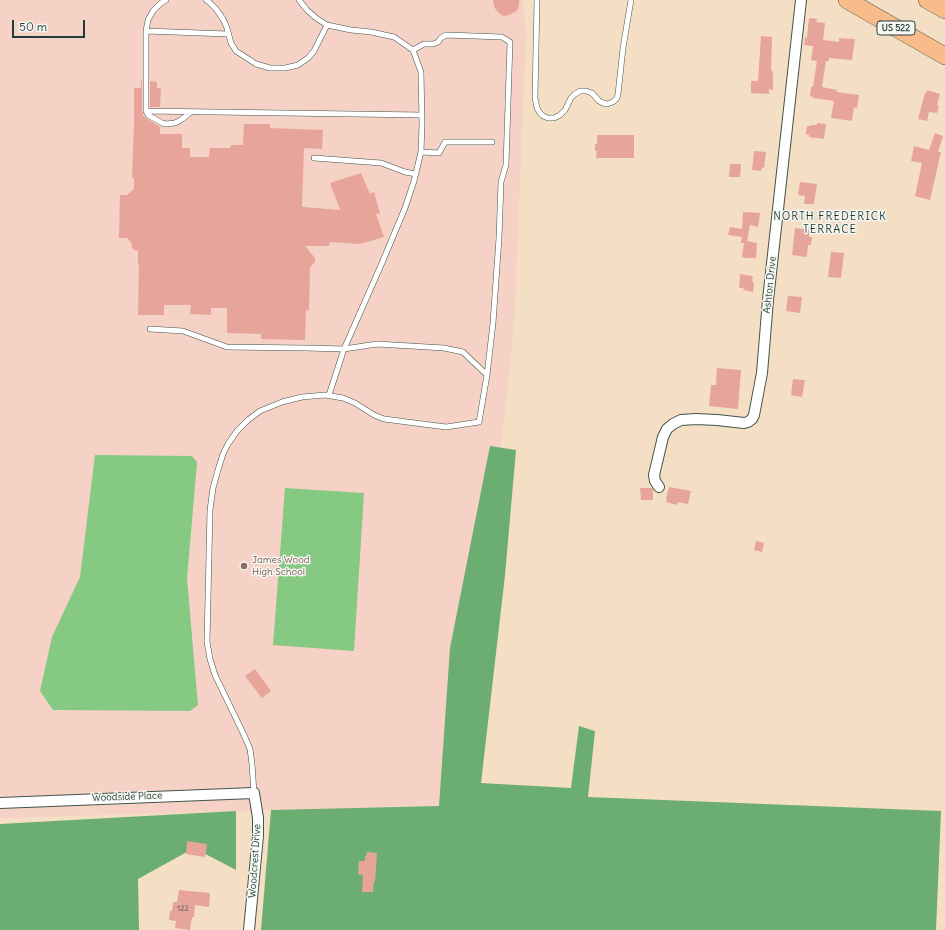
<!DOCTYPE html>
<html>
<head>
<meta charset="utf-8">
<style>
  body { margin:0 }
  #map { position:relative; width:945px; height:930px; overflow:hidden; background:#f4dfc5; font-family:Delius,sans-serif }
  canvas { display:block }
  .scale { position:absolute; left:12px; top:20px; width:73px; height:18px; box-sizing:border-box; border:2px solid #1f3d34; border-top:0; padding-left:5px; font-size:12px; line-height:14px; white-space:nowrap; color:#1f3d34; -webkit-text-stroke:3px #f6f6f2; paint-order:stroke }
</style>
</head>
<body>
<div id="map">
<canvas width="945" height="930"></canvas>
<div class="scale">50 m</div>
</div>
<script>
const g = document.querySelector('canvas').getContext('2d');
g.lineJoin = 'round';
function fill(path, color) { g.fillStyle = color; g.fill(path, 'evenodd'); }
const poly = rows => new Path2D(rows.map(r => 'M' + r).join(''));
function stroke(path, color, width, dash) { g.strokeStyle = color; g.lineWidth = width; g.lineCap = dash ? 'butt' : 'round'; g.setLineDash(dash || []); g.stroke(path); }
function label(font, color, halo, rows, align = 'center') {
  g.font = font + ' Delius,sans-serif'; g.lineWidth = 3; g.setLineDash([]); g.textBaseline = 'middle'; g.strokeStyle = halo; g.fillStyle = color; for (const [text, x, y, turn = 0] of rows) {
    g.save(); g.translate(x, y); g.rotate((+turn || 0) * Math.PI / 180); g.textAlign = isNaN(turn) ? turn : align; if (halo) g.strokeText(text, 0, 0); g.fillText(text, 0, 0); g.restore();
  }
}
fill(poly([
  [0,0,523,0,526,35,514,327,462,805,0,818]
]), '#f6d1c5');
fill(poly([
  [95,455,192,456,197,462,187,579,198,705,190,711,53,710,40,691,52,637,80,577],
  [285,488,364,493,354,651,273,645]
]), '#85c983');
fill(poly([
  [490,446,516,450,505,575,481,783,571,788,579,726,595,731,588,797,941,811,936,930,261,930,271,810,439,806,450,648],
  [236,811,236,870,194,848,138,879,139,930,0,930,0,824]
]), '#6cad71');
fill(poly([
  [493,0,519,0,519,4,518,9,515,12,509,15,504,16,500,14,496,10,494,6],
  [809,18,817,19,816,22,825,23,823,40,839,42,839,38,855,39,852,60,829,58,829,61,826,61,822,87,837,90,836,92,859,95,857,108,854,107,852,121,831,118,834,101,813,98,813,97,810,96,811,87,813,87,817,61,811,60,813,46,804,45,805,37,807,38],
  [761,36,772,37,771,70,772,70,772,72,773,73,773,90,769,89,769,94,751,93,751,81,758,81],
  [141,81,142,81,142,111,144,117,160,127,160,134,182,134,182,148,190,148,190,157,209,157,210,148,230,148,231,145,243,145,244,124,270,124,270,128,323,130,322,149,304,148,302,207,340,210,330,183,361,173,370,194,374,192,380,213,376,214,384,237,360,244,330,242,329,246,305,246,315,258,315,262,310,267,309,310,306,310,305,340,261,339,261,334,227,333,227,308,211,308,211,315,190,314,191,305,164,305,164,315,138,315,139,265,138,265,138,251,134,250,132,248,132,244,127,238,119,238,120,195,127,195,134,189,134,179,132,177,134,125,134,88,141,88],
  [150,81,157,82,157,88,161,88,160,107,150,107],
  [927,90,940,94,937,105,939,106,937,113,929,112,927,121,918,119,925,93,926,94],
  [817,123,826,124,824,139,809,137,809,135,806,134,807,126,810,126,811,125,817,125],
  [935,133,943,136,938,152,941,152,930,200,915,196,922,163,911,161,914,146,929,150],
  [597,135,634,135,634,158,596,158,597,151,595,151,595,144,597,144],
  [754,151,766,152,764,168,762,167,761,171,752,170],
  [730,164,741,164,740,177,729,177],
  [800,182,817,184,814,204,804,204,805,196,798,195],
  [743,212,760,213,758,227,750,225,747,241,757,243,756,258,746,258,742,257,744,243,741,243,742,237,728,235,730,227,742,229],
  [795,228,809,230,809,237,812,237,811,245,808,245,807,257,792,255],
  [831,252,844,253,841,278,828,277],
  [740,274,753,276,752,281,753,281,753,284,754,284,753,292,743,290,744,288,739,288],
  [788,296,802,297,800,313,786,311],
  [717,368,741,370,738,409,709,406,711,385,716,385],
  [793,379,805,380,802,397,791,395],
  [669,487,691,491,688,504,678,502,677,505,666,502,667,499,666,499],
  [640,488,652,488,653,489,653,500,641,500],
  [756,541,764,543,762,552,754,550],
  [255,669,271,691,262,698,245,676],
  [187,841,207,844,205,857,186,854],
  [367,852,377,853,375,882,374,882,373,892,362,892,363,875,358,874,359,861,365,861,365,856,366,856],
  [179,890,210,893,209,907,195,905,194,917,192,917,190,930,175,928,176,921,169,920,170,911,172,911,173,902,177,902]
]), '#e7a49a');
const service = poly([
  [166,0,161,3,153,11,148,20,146,31,228,34],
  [206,0,208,1,216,9,223,19,227,28,231,43,236,51,256,64,270,68,285,68,298,65,308,58,314,51,327,25],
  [537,0,535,98,537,108,540,113,543,116,548,118,554,118,560,115,565,110,571,98,575,94,580,91,586,91,592,93,599,101,603,103,607,104,613,102,617,98,618,94,623,48,631,0],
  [146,31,146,111,148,115,162,123,166,124,175,123,181,120,191,112],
  [146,111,422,115],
  [421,152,439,153,445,142,492,142],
  [314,158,381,163,405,172,416,174],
  [150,329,183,331,227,347,305,348,344,349,377,344,444,348,463,352,487,375],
  [329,395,344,349,382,263,405,208,414,181,421,152,422,123,421,72,413,50],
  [254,793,252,764,250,749,244,735,215,675,210,659,207,642,210,510,213,488,218,470,223,454,228,444,237,431,248,420,260,411,282,402,302,397,325,395,343,398,355,403,374,415,384,419,446,427,479,422,487,375,493,323,499,238,501,182,506,165,510,42,502,37,446,35,441,38,438,42,433,44,424,44,413,50,394,37,371,32,351,30,327,25,316,18,307,10,299,0]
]);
const minor = poly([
  [659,487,655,481,654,475,663,437,667,429,673,424,681,420,696,419,717,420,744,423,748,422,752,419,754,415,762,373,768,300,801,0],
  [0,803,254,793,258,818,258,836,249,930]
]);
const trunk = poly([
  [847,0,945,56],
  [927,0,945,10]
]);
stroke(service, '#3f554a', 6);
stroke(minor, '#3f554a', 12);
stroke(trunk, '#3f554a', 18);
stroke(service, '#fff', 5);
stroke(minor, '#fff', 10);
stroke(trunk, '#fabb8b', 17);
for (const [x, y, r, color] of [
  [244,566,4,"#8d6e63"]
]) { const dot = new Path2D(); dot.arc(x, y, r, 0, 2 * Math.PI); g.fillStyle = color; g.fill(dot); stroke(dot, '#f6f6f2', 1.5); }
label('8px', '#51574e', null, [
  ["122",183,909]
]);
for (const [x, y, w] of [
  [896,28,38]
]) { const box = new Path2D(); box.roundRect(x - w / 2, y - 7, w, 14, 3); g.fillStyle = '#f6f6f2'; g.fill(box); stroke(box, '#1f3d34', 1); }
label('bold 9px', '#1f3d34', null, [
  ["US 522",896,28]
]);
label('10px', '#1f3d34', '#f6f6f2', [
  ["Ashton Drive",770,285,-84],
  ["Woodside Place",127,797,-2],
  ["Woodcrest Drive",255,861,-86]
]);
label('10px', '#785e54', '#f6f6f2', [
  ["James Wood",252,560],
  ["High School",252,572]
], 'left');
g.letterSpacing = '1px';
label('11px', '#1f3d34', '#f6f6f2', [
  ["NORTH FREDERICK",830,217],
  ["TERRACE",830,230]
]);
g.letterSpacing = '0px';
</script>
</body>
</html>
